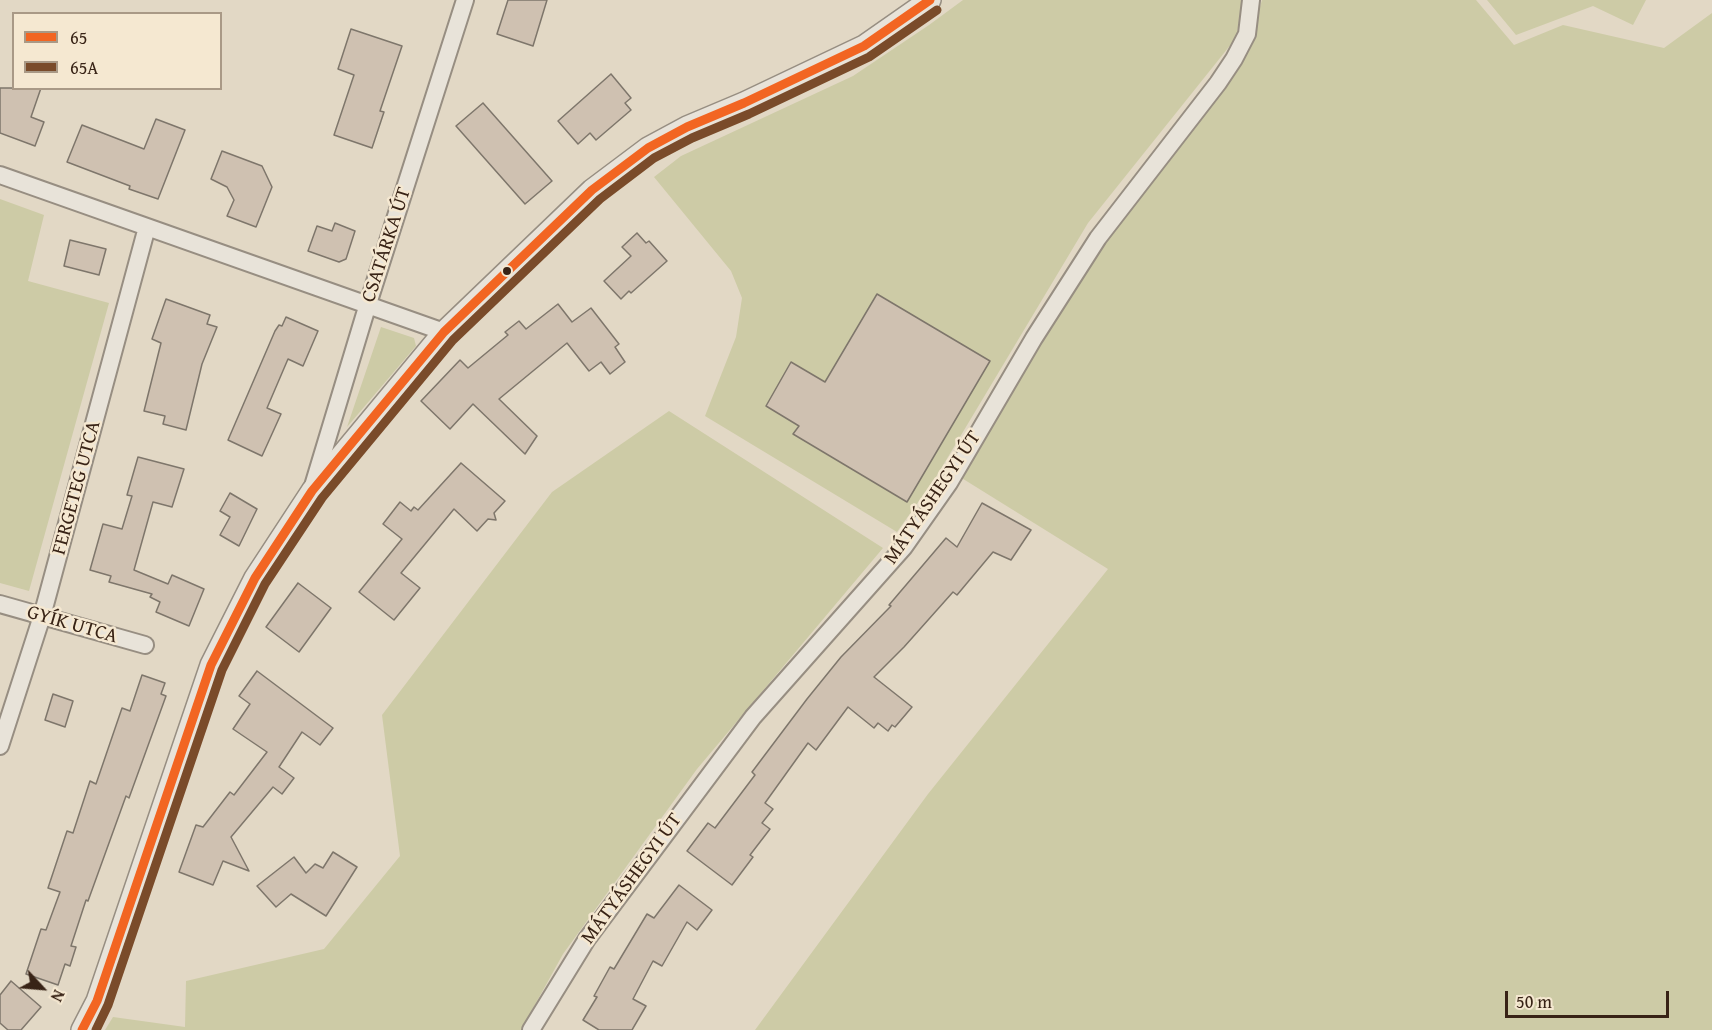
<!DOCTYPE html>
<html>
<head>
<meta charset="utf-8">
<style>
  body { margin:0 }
  #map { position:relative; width:1712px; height:1030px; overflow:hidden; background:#e2d8c5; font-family:"Gentium Book Plus",serif }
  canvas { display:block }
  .legend { position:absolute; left:12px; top:12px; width:210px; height:78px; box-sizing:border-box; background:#f5e8d1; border:2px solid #a99986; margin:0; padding:8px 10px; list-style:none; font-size:18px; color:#382316 }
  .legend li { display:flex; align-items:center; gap:12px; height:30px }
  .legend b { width:30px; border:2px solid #a99986 }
  .north { position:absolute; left:12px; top:958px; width:60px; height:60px; -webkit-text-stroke:4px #f5e8d1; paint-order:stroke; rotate:116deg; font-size:16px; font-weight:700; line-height:24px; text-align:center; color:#382316 }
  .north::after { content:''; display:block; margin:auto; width:21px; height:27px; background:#382316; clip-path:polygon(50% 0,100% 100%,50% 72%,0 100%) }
  .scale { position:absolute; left:1505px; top:991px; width:164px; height:27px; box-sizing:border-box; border:3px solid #382316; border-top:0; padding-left:8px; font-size:18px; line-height:21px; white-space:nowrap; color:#382316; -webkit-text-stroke:4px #f5e8d1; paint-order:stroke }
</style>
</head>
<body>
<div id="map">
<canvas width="1712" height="1030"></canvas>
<ul class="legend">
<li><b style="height:8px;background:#f26522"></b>65</li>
<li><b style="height:8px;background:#7a4b2a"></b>65A</li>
</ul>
<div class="north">N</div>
<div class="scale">50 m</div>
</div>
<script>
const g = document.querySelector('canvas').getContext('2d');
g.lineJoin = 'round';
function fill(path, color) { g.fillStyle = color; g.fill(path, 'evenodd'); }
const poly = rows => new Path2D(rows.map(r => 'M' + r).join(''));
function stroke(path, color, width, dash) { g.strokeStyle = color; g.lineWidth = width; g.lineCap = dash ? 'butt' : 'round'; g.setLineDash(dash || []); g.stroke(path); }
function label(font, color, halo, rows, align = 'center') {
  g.font = font + ' "Gentium Book Plus",serif'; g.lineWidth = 5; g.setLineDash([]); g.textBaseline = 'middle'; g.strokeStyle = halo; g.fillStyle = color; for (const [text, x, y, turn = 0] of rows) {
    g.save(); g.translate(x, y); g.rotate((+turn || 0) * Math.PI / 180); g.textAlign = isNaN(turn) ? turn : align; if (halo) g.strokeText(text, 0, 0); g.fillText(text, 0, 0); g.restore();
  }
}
fill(poly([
  [963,0,1242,0,1243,2,1236,38,1088,223,936,477,897,532,705,416,736,337,742,298,731,271,654,177,681,156,853,76,929,25],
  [1262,0,1476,0,1514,45,1563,25,1664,48,1712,13,1712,1030,755,1030,928,794,1108,569,960,477,1071,292,1114,229,1247,49],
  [1487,0,1646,0,1633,25,1593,6,1516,35],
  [0,199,44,215,28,281,109,303,29,591,0,583],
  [381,327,414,338,416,346,347,427],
  [669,411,883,548,697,769,563,954,521,1030,105,1030,113,1017,185,1027,186,981,324,949,400,856,382,715,552,492]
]), '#cdcba6');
const building = poly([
  [508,0,547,0,533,46,497,34,508,0],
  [351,29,402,46,380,111,384,112,372,148,334,135,354,75,338,69,351,29],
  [611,74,631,98,625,103,631,110,596,140,590,133,578,144,558,121,611,74],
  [0,88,41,88,31,117,44,122,35,146,0,133,0,88],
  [483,103,552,181,525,204,456,126,483,103],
  [156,119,185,130,158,199,129,189,130,186,67,162,82,125,144,149,156,119],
  [222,151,262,166,272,187,256,227,227,216,234,200,227,187,211,179,222,151],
  [335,223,355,231,346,259,339,262,308,251,317,226,332,231,335,223],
  [637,233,646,243,649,241,667,261,631,293,629,291,621,299,604,281,631,256,622,247,637,233],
  [70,240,106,249,99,275,64,266,70,240],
  [877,294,990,361,907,502,793,434,799,426,766,406,791,362,825,382,877,294],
  [166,299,210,315,207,324,217,327,202,364,186,430,163,424,165,416,144,411,161,343,152,339,166,299],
  [558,304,572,322,591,308,619,344,615,347,625,362,610,374,601,362,589,371,567,343,499,399,537,436,525,454,473,404,450,429,421,401,460,360,468,368,508,335,505,332,519,321,526,329,558,304],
  [286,317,318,331,303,366,288,359,267,408,281,414,262,456,228,440,275,331,279,325,282,326,286,317],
  [138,457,184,469,172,507,153,502,134,570,168,584,172,575,204,589,189,626,156,612,160,602,150,597,152,594,109,582,111,576,90,570,103,524,122,529,132,496,127,495,138,457],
  [461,463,505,501,494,513,496,520,488,519,477,531,454,509,401,573,420,588,394,620,359,592,402,539,383,524,400,502,411,511,414,507,418,510,461,463],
  [230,493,257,509,239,546,220,535,230,517,220,511,230,493],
  [982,503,1031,530,1011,560,993,552,957,595,953,592,904,647,874,677,912,707,895,727,892,725,888,731,878,723,874,728,848,707,816,750,808,743,765,803,773,809,762,823,770,829,750,855,753,857,732,885,687,851,708,823,715,828,755,775,752,772,807,699,841,657,891,606,889,605,946,538,957,547,982,503],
  [298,583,331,608,299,652,266,627,298,583],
  [257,671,333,728,320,745,302,732,279,767,294,778,282,794,273,787,231,837,249,871,223,861,213,885,179,872,196,825,203,827,230,792,234,795,267,752,233,729,250,704,239,696,257,671],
  [142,675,165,683,161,694,166,696,129,798,126,796,88,901,86,900,71,946,76,947,70,966,65,964,58,985,26,974,41,929,46,930,60,892,48,888,67,831,73,833,90,781,96,784,122,708,130,711,142,675],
  [53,694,73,701,65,727,45,720,53,694],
  [333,852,357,867,326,916,291,894,276,907,257,886,294,857,306,873,315,864,323,868,333,852],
  [679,885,712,910,697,930,687,922,662,966,653,961,633,999,646,1006,632,1030,599,1030,583,1020,597,997,594,996,610,967,614,969,647,914,654,918,679,885],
  [11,981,41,1007,21,1030,8,1030,0,1023,0,995,11,981]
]);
fill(building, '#cfc1b1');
stroke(building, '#7e766b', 1.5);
const minor = poly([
  [0,175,444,332],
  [313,486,367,307,465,0],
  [0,604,145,645],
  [0,746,42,616,147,227],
  [531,1030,587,939,753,717,904,547,949,483,1034,338,1098,238,1218,83,1234,59,1247,34,1251,0]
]);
const tertiary = poly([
  [82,1030,97,1001,211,665,255,578,312,491,444,332,592,190,648,148,687,127,744,103,864,46,930,0]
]);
stroke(minor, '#978e82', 20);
stroke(tertiary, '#978e82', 24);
stroke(minor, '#e8e3d9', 16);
stroke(tertiary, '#e8e3d9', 21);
stroke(poly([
  [82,1030,97,1001,211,665,255,578,312,491,444,332,592,190,648,148,687,127,744,103,864,46,930,0]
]), '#f26522', 9);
stroke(poly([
  [96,1030,108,1005,222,670,265,584,322,498,453,340,600,199,654,158,692,138,749,114,869,57,937,10]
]), '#7a4b2a', 9);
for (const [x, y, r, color] of [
  [507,271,5,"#382316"]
]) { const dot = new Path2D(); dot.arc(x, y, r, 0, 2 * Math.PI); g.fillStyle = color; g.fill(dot); stroke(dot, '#f5e8d1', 2); }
label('20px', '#382316', '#f5e8d1', [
  ["CSATÁRKA ÚT",387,245,-72],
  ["FERGETEG UTCA",77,488,-75],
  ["MÁTYÁSHEGYI ÚT",933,498,-56],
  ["GYÍK UTCA",72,625,16],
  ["MÁTYÁSHEGYI ÚT",632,879,-54]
]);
</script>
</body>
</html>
